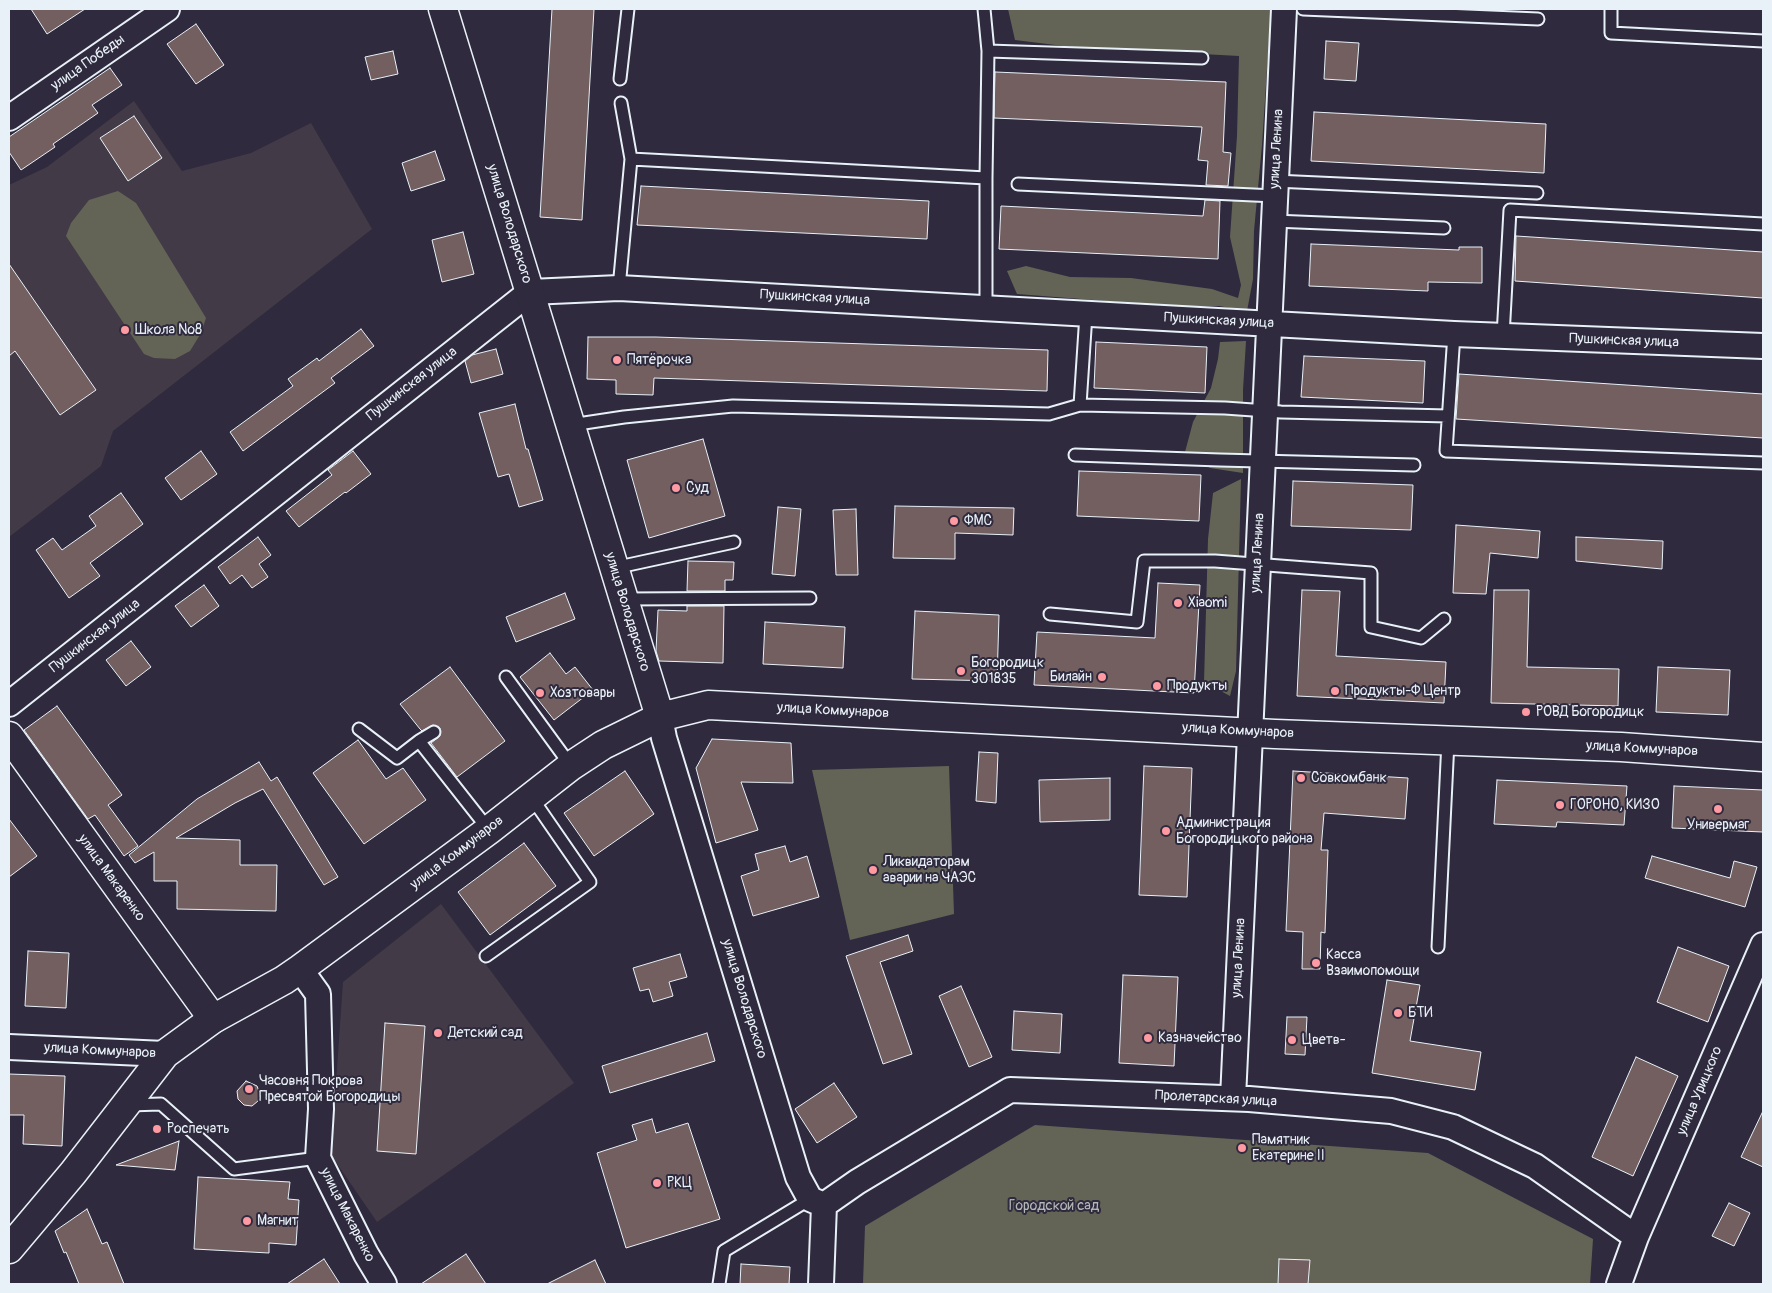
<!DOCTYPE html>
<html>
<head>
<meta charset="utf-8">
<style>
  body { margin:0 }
  #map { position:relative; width:1772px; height:1293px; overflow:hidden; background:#2f2a3d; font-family:Pangolin,sans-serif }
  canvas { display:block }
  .frame { position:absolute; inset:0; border:10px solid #e8f1f8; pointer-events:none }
</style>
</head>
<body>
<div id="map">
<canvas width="1772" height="1293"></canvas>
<div class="frame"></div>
</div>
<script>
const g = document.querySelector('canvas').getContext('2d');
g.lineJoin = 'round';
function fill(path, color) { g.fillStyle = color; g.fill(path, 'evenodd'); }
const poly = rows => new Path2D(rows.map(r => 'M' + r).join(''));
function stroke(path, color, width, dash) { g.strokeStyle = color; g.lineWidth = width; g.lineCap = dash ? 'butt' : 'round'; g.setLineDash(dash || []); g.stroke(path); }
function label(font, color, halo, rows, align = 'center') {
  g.font = font + ' Pangolin,sans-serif'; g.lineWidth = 4; g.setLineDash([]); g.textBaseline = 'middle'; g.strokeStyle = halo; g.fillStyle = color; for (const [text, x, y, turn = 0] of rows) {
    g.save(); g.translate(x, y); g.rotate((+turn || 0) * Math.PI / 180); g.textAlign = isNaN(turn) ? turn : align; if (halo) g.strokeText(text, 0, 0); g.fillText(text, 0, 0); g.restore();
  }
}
fill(poly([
  [134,101,182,171,251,153,311,123,372,229,113,431,101,466,9,537,9,185,47,167],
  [441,904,574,1083,377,1222,331,1155,343,982]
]), '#433a48');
fill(poly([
  [1008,9,1271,9,1262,145,1254,231,1253,279,1247,311,1219,306,1184,307,1017,294,1007,271,1026,266,1070,277,1131,278,1212,289,1238,298,1241,285,1230,237,1237,136,1239,56,1072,47,1015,40],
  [118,191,136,203,206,318,201,333,190,351,175,359,154,358,144,354,66,236,71,223,89,200],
  [1246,341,1243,390,1243,473,1210,468,1185,452,1193,422,1211,388,1218,359,1220,342],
  [1241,479,1236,671,1230,696,1204,682,1208,539,1213,493],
  [949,766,954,914,850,940,812,770],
  [1035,1125,1428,1153,1593,1239,1590,1284,863,1284,865,1226]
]), '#646456');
const building = poly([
  [31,9,85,9,47,34,31,9],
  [552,9,594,9,582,220,540,217,552,9],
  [196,24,224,65,196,84,167,44,196,24],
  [1326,41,1359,43,1356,81,1324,79,1326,41],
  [393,51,398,74,371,80,365,57,393,51],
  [110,68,122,85,92,105,98,113,53,144,55,147,21,170,9,152,9,137,110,68],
  [995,72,1226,82,1223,152,1231,153,1228,186,1206,185,1208,161,1198,160,1202,127,994,118,995,72],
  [1314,112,1546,124,1544,173,1311,161,1314,112],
  [134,116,162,158,128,181,100,138,134,116],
  [435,151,445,180,411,191,402,163,435,151],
  [641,186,929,201,927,239,637,225,641,186],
  [1205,200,1220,201,1218,259,999,249,1001,206,1203,216,1205,200],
  [463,232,474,274,442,282,432,240,463,232],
  [1516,236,1763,252,1763,298,1515,281,1516,236],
  [1311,244,1459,250,1459,247,1482,247,1482,283,1428,282,1428,291,1309,286,1311,244],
  [9,264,96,390,60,415,15,351,9,356,9,264],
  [361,329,374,346,331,378,335,383,243,451,230,432,293,386,288,379,317,358,319,361,361,329],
  [588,337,656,337,1048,350,1047,391,654,378,653,395,616,394,616,380,587,379,588,337],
  [1096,342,1207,347,1205,393,1094,388,1096,342],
  [496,349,503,374,471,383,465,361,472,355,496,349],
  [1304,356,1425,361,1423,403,1301,397,1304,356],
  [1459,374,1763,394,1763,438,1456,419,1459,374],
  [515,404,526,449,528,449,543,500,519,507,509,474,498,477,479,413,515,404],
  [703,439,725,516,649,538,627,460,703,439],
  [201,451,217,474,181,500,165,478,201,451],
  [353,451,371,474,346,493,345,492,299,527,286,511,332,475,328,470,353,451],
  [1079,471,1201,475,1199,521,1077,516,1079,471],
  [1293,481,1413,485,1411,530,1291,526,1293,481],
  [121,493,143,524,90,563,100,576,69,598,36,550,53,538,62,550,96,526,89,516,121,493],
  [895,506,1014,508,1013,535,955,533,955,559,893,558,895,506],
  [778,507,801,509,795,576,772,574,778,507],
  [856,509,858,575,836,575,833,510,856,509],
  [1456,525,1540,531,1538,558,1490,553,1486,594,1453,593,1456,525],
  [258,537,271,555,259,564,268,577,252,588,242,575,230,584,218,567,258,537],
  [1576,537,1663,541,1662,569,1576,561,1576,537],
  [688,561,734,562,733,580,725,580,725,591,687,591,688,561],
  [1158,583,1200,585,1194,693,1034,685,1037,632,1155,638,1158,583],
  [204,585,219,606,191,627,175,606,204,585],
  [1302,590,1340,591,1336,656,1446,662,1444,703,1297,696,1302,590],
  [1494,590,1529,590,1527,667,1619,669,1618,706,1491,703,1494,590],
  [565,593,575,619,516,642,506,617,565,593],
  [687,606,724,606,723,663,659,661,656,651,658,610,687,611,687,606],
  [915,611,999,615,997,681,912,679,915,611],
  [765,622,845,627,843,668,763,664,765,622],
  [131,641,151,667,126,686,106,660,131,641],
  [550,653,566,674,575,667,593,690,554,720,520,677,550,653],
  [450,667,505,741,457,777,431,743,440,736,440,728,433,725,422,731,420,729,400,704,450,667],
  [1658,667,1730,670,1728,715,1656,712,1658,667],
  [57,706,122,795,108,805,138,846,124,856,95,815,88,819,24,730,57,706],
  [712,739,791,743,793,783,741,782,758,830,716,843,696,768,712,739],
  [358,740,386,779,403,768,426,800,364,844,313,773,358,740],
  [979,752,998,753,996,803,976,801,979,752],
  [259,762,271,781,277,777,338,877,324,885,263,789,235,803,176,838,240,840,240,865,277,865,276,911,177,909,177,881,154,881,154,852,135,863,129,855,197,799,259,762],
  [1144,766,1192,768,1187,897,1139,895,1144,766],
  [625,771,654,814,594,856,564,813,625,771],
  [1293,771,1408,778,1405,819,1324,813,1321,850,1328,850,1325,933,1321,932,1320,969,1302,969,1303,932,1286,931,1293,771],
  [1110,778,1110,820,1040,822,1039,780,1110,778],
  [1497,780,1627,786,1624,825,1557,822,1556,827,1494,824,1497,780],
  [1674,786,1763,790,1763,832,1672,828,1674,786],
  [9,819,37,856,9,877,9,819],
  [524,843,556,886,490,935,458,892,524,843],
  [785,846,790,862,807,856,819,897,753,916,741,876,759,870,755,854,785,846],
  [1652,856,1730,878,1734,861,1757,867,1745,907,1645,878,1652,856],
  [908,935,913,951,880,962,912,1054,883,1064,846,956,908,935],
  [1678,947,1729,966,1708,1022,1657,1002,1678,947],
  [28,951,69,953,66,1008,25,1006,28,951],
  [680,954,687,977,669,982,673,996,653,1002,649,989,640,991,633,968,680,954],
  [1123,975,1178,977,1174,1066,1119,1063,1123,975],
  [1387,980,1420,985,1410,1041,1481,1052,1475,1090,1372,1073,1387,980],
  [961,986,992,1057,969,1067,939,996,961,986],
  [1014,1011,1062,1014,1060,1053,1012,1050,1014,1011],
  [1287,1017,1307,1017,1305,1055,1285,1054,1287,1017],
  [385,1023,425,1026,416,1154,377,1151,385,1023],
  [707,1033,715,1061,610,1093,602,1066,707,1033],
  [1636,1057,1678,1076,1633,1176,1592,1157,1636,1057],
  [9,1074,65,1076,62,1146,23,1144,24,1115,9,1115,9,1074],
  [246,1081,257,1086,260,1094,258,1101,252,1106,244,1105,238,1099,237,1091,246,1081],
  [834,1083,857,1117,817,1143,795,1109,834,1083],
  [1763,1111,1763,1167,1741,1157,1763,1111],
  [652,1119,656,1133,688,1123,720,1219,626,1248,597,1153,637,1140,632,1125,652,1119],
  [179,1141,175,1170,116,1165,179,1141],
  [198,1177,290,1182,288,1199,299,1200,296,1245,269,1243,269,1253,194,1249,198,1177],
  [1729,1203,1750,1213,1734,1246,1712,1236,1729,1203],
  [87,1209,102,1244,107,1242,124,1284,79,1284,66,1252,64,1253,55,1231,87,1209],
  [466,1254,486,1284,421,1284,466,1254],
  [324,1259,340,1284,287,1284,324,1259],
  [1279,1259,1310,1260,1308,1284,1278,1284,1279,1259],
  [595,1260,606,1284,547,1284,595,1260],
  [741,1264,790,1267,789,1284,740,1284,741,1264]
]);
fill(building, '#735f60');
stroke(building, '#e8f1f8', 1);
const service = poly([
  [984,9,988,51,986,178,986,308],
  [1303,9,1538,19],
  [1611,9,1611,33,1763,41],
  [988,51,1202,58],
  [620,79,628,9],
  [631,159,986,178],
  [1275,181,1537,193],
  [1018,184,1275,196],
  [1274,221,1444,228],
  [619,288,631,159,621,103],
  [1454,334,1446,451,1763,463],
  [1503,336,1510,210,1763,224],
  [1080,405,1225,408,1281,412,1448,416],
  [571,425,624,417,733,406,1049,414,1080,405,1086,314],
  [1075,455,1220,460,1414,465],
  [614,568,734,542],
  [624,599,810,598],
  [1050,614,1137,622,1144,561,1215,561,1371,573,1371,627,1421,638,1444,619],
  [506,677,571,766],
  [359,729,397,758,419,741],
  [434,732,419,741,489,830],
  [1438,947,1448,741],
  [486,956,590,882,532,798],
  [128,1105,161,1104,234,1169,318,1158],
  [719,1284,724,1251,810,1199]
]);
const minor = poly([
  [9,118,167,9],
  [9,704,530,292,619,288,1454,334,1763,346],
  [660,717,664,738,798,1177,810,1199,824,1205],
  [300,969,318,994,321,1109,318,1158,366,1254,384,1284],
  [9,1047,165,1054],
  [1233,1098,1284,9],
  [1636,1237,1763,945],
  [821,1284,824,1205,857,1182,1010,1090,1249,1099,1391,1111,1453,1127,1535,1166,1636,1237,1619,1284]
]);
const tertiary = poly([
  [9,736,213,1019]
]);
const secondary = poly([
  [443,9,660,717],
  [9,1249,73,1173,165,1054,213,1019,284,980,300,969,489,830,571,766,603,745,660,717,708,705,1275,734,1621,747,1763,757]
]);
stroke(service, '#e8f1f8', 15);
stroke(minor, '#e8f1f8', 28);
stroke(tertiary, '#e8f1f8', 31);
stroke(secondary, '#e8f1f8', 31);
stroke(service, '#2f2a3d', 11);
stroke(minor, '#2f2a3d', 24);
stroke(tertiary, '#2f2a3d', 28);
stroke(secondary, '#2f2a3d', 28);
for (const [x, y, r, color] of [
  [125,330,5,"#ff9aa2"],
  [617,360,5,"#ff9aa2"],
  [676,488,5,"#ff9aa2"],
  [954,521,5,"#ff9aa2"],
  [1178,603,5,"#ff9aa2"],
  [961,671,5,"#ff9aa2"],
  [1102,677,5,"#ff9aa2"],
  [1157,686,5,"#ff9aa2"],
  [1335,691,5,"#ff9aa2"],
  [540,693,5,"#ff9aa2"],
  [1526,712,5,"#ff9aa2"],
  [1301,778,5,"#ff9aa2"],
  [1560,805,5,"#ff9aa2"],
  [1718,809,5,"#ff9aa2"],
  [1166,831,5,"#ff9aa2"],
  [873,870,5,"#ff9aa2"],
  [1316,963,5,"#ff9aa2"],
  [1398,1013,5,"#ff9aa2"],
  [438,1033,5,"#ff9aa2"],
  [1148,1038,5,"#ff9aa2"],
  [1292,1040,5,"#ff9aa2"],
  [249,1089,5,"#ff9aa2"],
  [157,1129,5,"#ff9aa2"],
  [1242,1148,5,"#ff9aa2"],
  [657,1183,5,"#ff9aa2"],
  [247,1221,5,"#ff9aa2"]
]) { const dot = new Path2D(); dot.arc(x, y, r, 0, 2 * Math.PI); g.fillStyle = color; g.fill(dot); stroke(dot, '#2f2a3d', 2); }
label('14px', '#e8f1f8', '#2f2a3d', [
  ["улица Победы",88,63,-35],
  ["улица Ленина",1277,149,-87],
  ["улица Володарского",509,224,73],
  ["Пушкинская улица",815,298,3],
  ["Пушкинская улица",1219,321,3],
  ["Пушкинская улица",1624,341,2],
  ["Пушкинская улица",412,384,-38],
  ["улица Ленина",1258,553,-87],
  ["улица Володарского",627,612,73],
  ["Пушкинская улица",95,636,-38],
  ["улица Коммунаров",833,711,3],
  ["улица Коммунаров",1238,731,3],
  ["улица Коммунаров",1642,749,3],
  ["улица Коммунаров",457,853,-37],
  ["улица Макаренко",111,878,54],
  ["улица Ленина",1239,958,-87],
  ["улица Володарского",744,999,73],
  ["улица Коммунаров",100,1051,3],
  ["улица Урицкого",1700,1091,-67],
  ["Пролетарская улица",1216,1099,3],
  ["улица Макаренко",347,1215,63]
]);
label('14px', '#e8f1f8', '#2f2a3d', [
  ["Школа №8",135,330],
  ["Пятёрочка",627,360],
  ["Суд",686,488],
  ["ФМС",964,521],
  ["Xiaomi",1188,603],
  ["Богородицк",971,663],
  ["301835",971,679],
  ["Билайн",1092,677,"right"],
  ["Продукты",1167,686],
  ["Продукты-Ф Центр",1345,691],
  ["Хозтовары",550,693],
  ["РОВД Богородицк",1536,712],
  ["Совкомбанк",1311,778],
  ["ГОРОНО, КИЗО",1570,805],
  ["Администрация",1176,823],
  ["Богородицкого района",1176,839],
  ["Универмаг",1718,825,"center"],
  ["Ликвидаторам",883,862],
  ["аварии на ЧАЭС",883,878],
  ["Касса",1326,955],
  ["Взаимопомощи",1326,971],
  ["БТИ",1408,1013],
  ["Детский сад",448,1033],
  ["Казначейство",1158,1038],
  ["Цветв-",1302,1040],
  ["Часовня Покрова",259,1081],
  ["Пресвятой Богородицы",259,1097],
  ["Роспечать",167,1129],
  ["Памятник",1252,1140],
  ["Екатерине II",1252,1156],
  ["РКЦ",667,1183],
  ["Магнит",257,1221]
], 'left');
label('14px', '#b3b9b7', '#2f2a3d', [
  ["Городской сад",1054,1206]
]);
</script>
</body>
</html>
